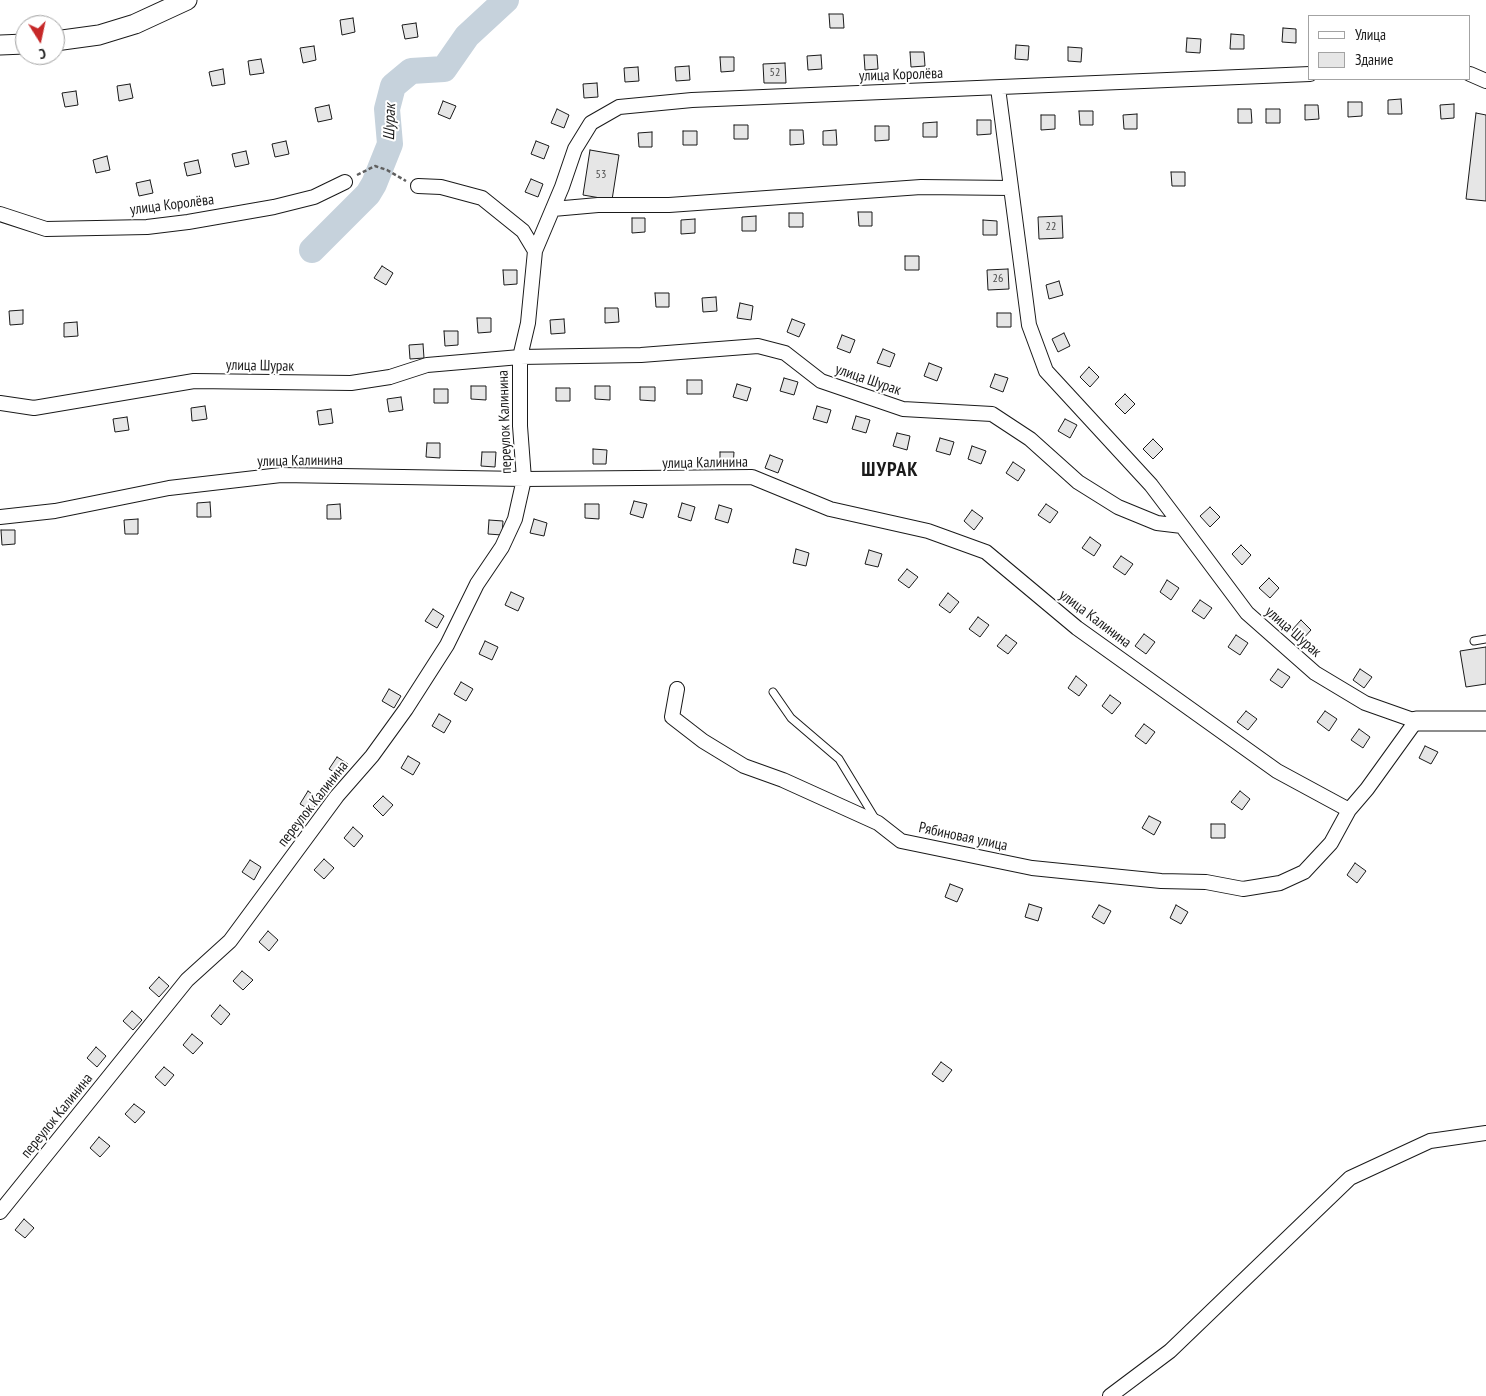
<!DOCTYPE html>
<html>
<head>
<meta charset="utf-8">
<style>
  body { margin:0 }
  #map { position:relative; width:1486px; height:1396px; overflow:hidden; background:#fff; font-family:"PT Sans Narrow",sans-serif }
  canvas { display:block }
  .legend { position:absolute; left:1308px; top:15px; width:162px; height:65px; box-sizing:border-box; background:#fff; border:1px solid #a3a3a3; margin:0; padding:6px 9px; list-style:none; font-size:15px; color:#1a1a1a }
  .legend li { display:flex; align-items:center; gap:10px; height:25px }
  .legend b { width:25px; border:1px solid #a3a3a3 }
  .north { position:absolute; left:15px; top:15px; width:50px; height:50px; box-sizing:border-box; background:#fff; border:1px solid #a3a3a3; border-radius:50%; rotate:170deg; font-size:14px; font-weight:700; line-height:20px; text-align:center; color:#1a1a1a }
  .north::after { content:''; display:block; margin:auto; width:18px; height:22px; background:#c62828; clip-path:polygon(50% 0,100% 100%,50% 72%,0 100%) }
</style>
</head>
<body>
<div id="map">
<canvas width="1486" height="1396"></canvas>
<ul class="legend">
<li><b style="height:6px;background:#fff"></b>Улица</li>
<li><b style="height:14px;background:#e6e6e6"></b>Здание</li>
</ul>
<div class="north">С</div>
</div>
<script>
const g = document.querySelector('canvas').getContext('2d');
g.lineJoin = 'round';
const poly = rows => new Path2D(rows.map(r => 'M' + r).join(''));
function stroke(path, color, width, dash) { g.strokeStyle = color; g.lineWidth = width; g.lineCap = dash ? 'butt' : 'round'; g.setLineDash(dash || []); g.stroke(path); }
function fill(path, color) { g.fillStyle = color; g.fill(path, 'evenodd'); }
function label(font, color, halo, rows, align = 'center') {
  g.font = font + ' "PT Sans Narrow",sans-serif'; g.lineWidth = 4; g.setLineDash([]); g.textBaseline = 'middle'; g.strokeStyle = halo; g.fillStyle = color; for (const [text, x, y, turn = 0] of rows) {
    g.save(); g.translate(x, y); g.rotate((+turn || 0) * Math.PI / 180); g.textAlign = isNaN(turn) ? turn : align; if (halo) g.strokeText(text, 0, 0); g.fillText(text, 0, 0); g.restore();
  }
}
stroke(poly([
  [312,250,368,194,374,184,390,144,387,109,393,86,411,71,444,69,467,36,506,0]
]), '#c6d2dc', 26);
const building = poly([
  [829,14,843,14,844,28,830,28,829,14],
  [353,18,355,32,342,35,340,20,353,18],
  [416,23,418,37,405,39,402,25,416,23],
  [1283,28,1296,29,1296,43,1282,42,1283,28],
  [1231,34,1244,35,1244,49,1230,49,1231,34],
  [1187,38,1201,39,1200,53,1186,52,1187,38],
  [1016,45,1029,46,1028,60,1015,59,1016,45],
  [314,46,316,60,303,63,300,48,314,46],
  [1068,47,1082,48,1081,62,1068,61,1068,47],
  [910,52,924,52,925,66,911,67,910,52],
  [821,55,822,69,808,70,807,56,821,55],
  [864,55,877,55,878,69,865,70,864,55],
  [720,57,734,57,734,71,721,72,720,57],
  [261,59,264,73,250,75,248,61,261,59],
  [785,63,786,83,764,83,763,64,785,63],
  [689,66,690,80,676,81,675,67,689,66],
  [638,67,639,81,625,82,624,68,638,67],
  [223,69,225,84,212,86,209,72,223,69],
  [597,83,598,97,584,98,583,84,597,83],
  [130,84,133,98,119,101,117,86,130,84],
  [76,91,78,105,65,107,62,93,76,91],
  [1401,99,1402,114,1388,114,1388,100,1401,99],
  [443,101,456,106,450,119,438,114,443,101],
  [1348,102,1362,102,1362,116,1348,117,1348,102],
  [1454,104,1454,118,1441,119,1440,105,1454,104],
  [329,105,332,119,318,122,315,108,329,105],
  [1305,105,1318,105,1319,119,1305,120,1305,105],
  [557,109,569,115,564,128,551,123,557,109],
  [1238,109,1251,109,1252,123,1238,123,1238,109],
  [1266,109,1280,109,1280,123,1266,123,1266,109],
  [1079,111,1093,111,1093,125,1080,125,1079,111],
  [1476,113,1486,115,1486,201,1466,199,1476,113],
  [1137,114,1137,129,1124,129,1123,115,1137,114],
  [1041,115,1055,115,1055,129,1041,130,1041,115],
  [977,120,991,120,991,134,977,135,977,120],
  [937,122,937,137,923,137,923,123,937,122],
  [734,125,748,125,748,139,734,139,734,125],
  [875,126,889,126,889,140,875,141,875,126],
  [790,130,803,130,804,144,790,145,790,130],
  [836,130,837,145,823,145,823,131,836,130],
  [683,131,697,131,697,145,683,145,683,131],
  [652,132,652,147,639,147,638,133,652,132],
  [286,141,289,154,275,157,272,144,286,141],
  [536,141,549,146,544,159,531,154,536,141],
  [590,150,619,155,612,200,583,195,590,150],
  [246,151,249,164,235,167,232,154,246,151],
  [107,156,110,170,96,173,93,160,107,156],
  [198,160,201,173,187,176,184,163,198,160],
  [1171,172,1185,172,1185,186,1172,186,1171,172],
  [531,179,543,184,538,197,525,192,531,179],
  [150,180,153,193,139,196,136,183,150,180],
  [858,212,872,212,872,226,859,226,858,212],
  [789,213,803,213,803,227,789,227,789,213],
  [756,216,756,231,742,231,742,217,756,216],
  [1062,216,1063,238,1039,239,1038,217,1062,216],
  [632,218,645,218,645,232,632,233,632,218],
  [695,219,695,233,681,234,681,220,695,219],
  [983,220,997,221,997,235,983,235,983,220],
  [905,256,919,256,919,270,905,270,905,256],
  [382,266,393,273,386,285,374,278,382,266],
  [1008,269,1009,289,988,290,987,270,1008,269],
  [503,270,517,270,517,284,504,285,503,270],
  [1059,281,1063,295,1049,299,1046,285,1059,281],
  [655,293,669,293,669,307,656,307,655,293],
  [716,297,717,311,703,312,702,298,716,297],
  [740,303,753,306,751,320,737,318,740,303],
  [605,308,618,308,619,322,605,323,605,308],
  [23,310,23,324,10,325,9,311,23,310],
  [997,313,1011,313,1011,327,997,327,997,313],
  [477,318,491,318,491,332,478,333,477,318],
  [564,319,565,333,551,334,550,320,564,319],
  [792,319,805,324,799,337,787,332,792,319],
  [77,322,78,336,64,337,64,323,77,322],
  [444,331,458,331,458,345,445,346,444,331],
  [1064,333,1070,346,1058,352,1052,339,1064,333],
  [842,335,855,340,850,353,837,348,842,335],
  [423,344,424,358,410,359,409,345,423,344],
  [883,349,895,354,890,367,877,363,883,349],
  [929,363,942,368,937,381,924,376,929,363],
  [1089,367,1099,377,1090,387,1080,377,1089,367],
  [995,374,1008,378,1003,392,990,387,995,374],
  [784,378,798,382,794,395,780,391,784,378],
  [687,380,702,380,702,394,687,394,687,380],
  [737,384,751,388,747,401,733,397,737,384],
  [471,386,486,386,486,400,471,399,471,386],
  [595,386,610,386,610,400,595,399,595,386],
  [640,387,655,387,655,401,640,400,640,387],
  [556,388,570,388,570,401,556,401,556,388],
  [434,389,448,389,448,403,434,403,434,389],
  [1125,394,1135,404,1125,414,1115,404,1125,394],
  [401,397,403,410,389,412,387,399,401,397],
  [205,406,207,419,192,421,191,408,205,406],
  [817,406,831,410,827,423,813,419,817,406],
  [331,409,333,423,319,425,317,411,331,409],
  [856,416,870,420,866,433,852,429,856,416],
  [127,417,129,430,115,432,113,419,127,417],
  [1065,419,1077,425,1070,438,1058,431,1065,419],
  [897,433,910,436,907,450,893,446,897,433],
  [940,438,954,442,950,455,936,451,940,438],
  [1153,439,1163,449,1153,459,1143,449,1153,439],
  [427,443,440,443,440,458,426,457,427,443],
  [972,446,986,451,981,464,968,459,972,446],
  [593,449,607,450,606,464,593,464,593,449],
  [482,452,496,452,495,467,481,466,482,452],
  [720,452,734,452,733,467,720,466,720,452],
  [770,455,783,460,778,473,765,468,770,455],
  [1013,462,1025,470,1018,481,1006,473,1013,462],
  [634,501,647,504,643,518,630,514,634,501],
  [210,502,211,517,197,517,197,503,210,502],
  [682,503,695,507,691,521,678,517,682,503],
  [340,504,341,519,327,519,327,505,340,504],
  [585,504,599,504,599,519,585,518,585,504],
  [1046,504,1058,512,1050,523,1038,515,1046,504],
  [719,505,732,509,728,523,715,519,719,505],
  [1210,507,1220,517,1210,527,1200,516,1210,507],
  [972,510,983,518,974,530,964,521,972,510],
  [138,519,138,534,125,534,124,520,138,519],
  [534,519,547,523,544,536,530,533,534,519],
  [489,520,503,521,502,535,488,534,489,520],
  [1,530,15,530,15,544,2,545,1,530],
  [1090,537,1101,545,1094,556,1082,548,1090,537],
  [1241,545,1251,555,1242,565,1232,554,1241,545],
  [796,549,809,553,806,566,793,563,796,549],
  [869,550,882,554,878,567,865,564,869,550],
  [1121,556,1133,564,1125,575,1113,567,1121,556],
  [907,569,918,577,909,588,898,580,907,569],
  [1269,578,1279,588,1270,598,1259,588,1269,578],
  [1167,580,1179,588,1171,600,1160,592,1167,580],
  [511,592,524,598,518,611,505,605,511,592],
  [948,593,959,602,950,613,939,605,948,593],
  [1200,600,1212,608,1204,619,1192,611,1200,600],
  [433,609,444,616,437,628,425,621,433,609],
  [978,617,989,625,980,637,969,629,978,617],
  [1301,620,1311,630,1302,640,1292,630,1301,620],
  [1144,634,1155,642,1146,654,1135,646,1144,634],
  [1006,635,1017,643,1008,654,997,646,1006,635],
  [1236,635,1248,643,1240,655,1228,647,1236,635],
  [485,641,498,647,492,660,479,654,485,641],
  [1486,647,1486,684,1466,687,1460,651,1486,647],
  [1278,669,1290,677,1282,688,1270,680,1278,669],
  [1360,669,1372,677,1364,688,1353,680,1360,669],
  [1076,676,1087,685,1079,696,1068,688,1076,676],
  [461,682,473,689,466,701,454,694,461,682],
  [389,689,401,696,394,708,382,701,389,689],
  [1110,695,1121,703,1112,714,1102,706,1110,695],
  [1246,711,1257,719,1248,730,1237,722,1246,711],
  [1325,711,1337,719,1329,731,1317,722,1325,711],
  [439,714,451,721,444,733,432,726,439,714],
  [1144,724,1155,732,1146,744,1135,736,1144,724],
  [1359,729,1370,737,1363,748,1351,740,1359,729],
  [1425,746,1438,752,1431,764,1419,758,1425,746],
  [408,756,420,763,413,775,401,768,408,756],
  [337,757,348,764,341,776,329,769,337,757],
  [308,791,319,799,312,811,300,804,308,791],
  [1240,791,1250,799,1242,810,1231,802,1240,791],
  [383,796,393,805,383,816,373,806,383,796],
  [1149,816,1161,822,1154,835,1142,828,1149,816],
  [1211,824,1225,824,1225,838,1211,838,1211,824],
  [353,827,363,836,354,847,344,838,353,827],
  [324,859,334,868,324,879,314,870,324,859],
  [250,860,261,867,254,880,242,872,250,860],
  [1355,863,1366,871,1357,883,1347,875,1355,863],
  [950,884,963,889,957,902,945,897,950,884],
  [1029,904,1042,908,1038,921,1025,917,1029,904],
  [1099,905,1111,911,1104,924,1092,917,1099,905],
  [1176,905,1188,912,1181,924,1170,918,1176,905],
  [268,931,278,940,269,951,259,942,268,931],
  [242,971,253,980,243,990,233,981,242,971],
  [159,977,169,986,159,997,149,988,159,977],
  [220,1005,230,1014,221,1025,211,1016,220,1005],
  [132,1011,142,1020,133,1030,123,1021,132,1011],
  [192,1034,203,1043,193,1054,183,1045,192,1034],
  [96,1047,106,1056,97,1067,87,1058,96,1047],
  [941,1062,952,1070,943,1082,932,1074,941,1062],
  [164,1067,174,1075,165,1086,155,1077,164,1067],
  [134,1104,145,1112,135,1123,125,1114,134,1104],
  [99,1137,110,1146,100,1157,90,1148,99,1137],
  [24,1219,34,1228,25,1238,15,1230,24,1219]
]);
fill(building, '#e6e6e6');
stroke(building, '#1a1a1a', 1);
const lane = poly([
  [1474,641,1486,639],
  [773,692,791,718,839,759,876,820]
]);
const street = poly([
  [1470,74,1486,81],
  [998,88,1029,325,1046,371,1151,485,1182,526],
  [418,186,441,187,482,198,523,231,535,251,562,187,575,149,591,123,619,107,692,100,1310,74],
  [553,209,598,205,669,205,921,187,1011,188],
  [0,214,46,229,147,227,188,222,274,207,314,197,345,182],
  [0,403,34,408,194,381,351,383,390,377,427,365,520,357,641,355,758,346,785,353,821,381,903,409,992,414,1030,439,1078,482,1118,507,1157,523,1182,526,1247,613,1315,673,1365,703,1416,721,1367,789,1349,810,1331,843,1304,872,1280,883,1243,889,1206,882,1161,881,1032,868,901,841,878,823,783,780,744,766,703,741,672,717,677,689],
  [0,517,55,511,169,488,281,475,524,479,752,477,830,509,928,531,986,552,1077,628,1277,771,1349,810],
  [0,1212,187,980,230,941,337,796,372,756,406,709,447,645,477,584,502,547,515,519,524,479,520,426,520,357,528,323,535,251],
  [1110,1396,1170,1351,1350,1178,1430,1141,1486,1133]
]);
const secondary = poly([
  [55,41,99,35,135,24,187,0],
  [0,45,25,44],
  [1416,721,1486,721]
]);
stroke(lane, '#1a1a1a', 9);
stroke(street, '#1a1a1a', 16);
stroke(secondary, '#1a1a1a', 21);
stroke(poly([
  [357,175,375,166,387,170,406,181]
]), '#5f5f5f', 2.5, [4, 2.5]);
stroke(lane, '#fff', 7);
stroke(street, '#fff', 14);
stroke(secondary, '#fff', 19);
label('12px', '#4d4d4d', null, [
  ["52",775,73],
  ["53",601,175],
  ["22",1051,227],
  ["26",998,279]
]);
label('15px', '#1a1a1a', '#fff', [
  ["улица Королёва",901,75,-2],
  ["улица Королёва",172,205,-7],
  ["улица Шурак",260,366,1],
  ["улица Шурак",868,380,19],
  ["переулок Калинина",505,422,-92],
  ["улица Калинина",300,461,-1],
  ["улица Калинина",705,463,-1],
  ["улица Калинина",1095,619,37],
  ["улица Шурак",1293,632,41],
  ["переулок Калинина",313,804,-52],
  ["Рябиновая улица",963,837,12],
  ["переулок Калинина",57,1116,-51]
]);
label('italic 16px', '#1a1a1a', '#fff', [
  ["Шурак",390,122,-88]
]);
g.letterSpacing = '1px';
label('bold 20px', '#1a1a1a', '#fff', [
  ["ШУРАК",890,470]
]);
g.letterSpacing = '0px';
</script>
</body>
</html>
